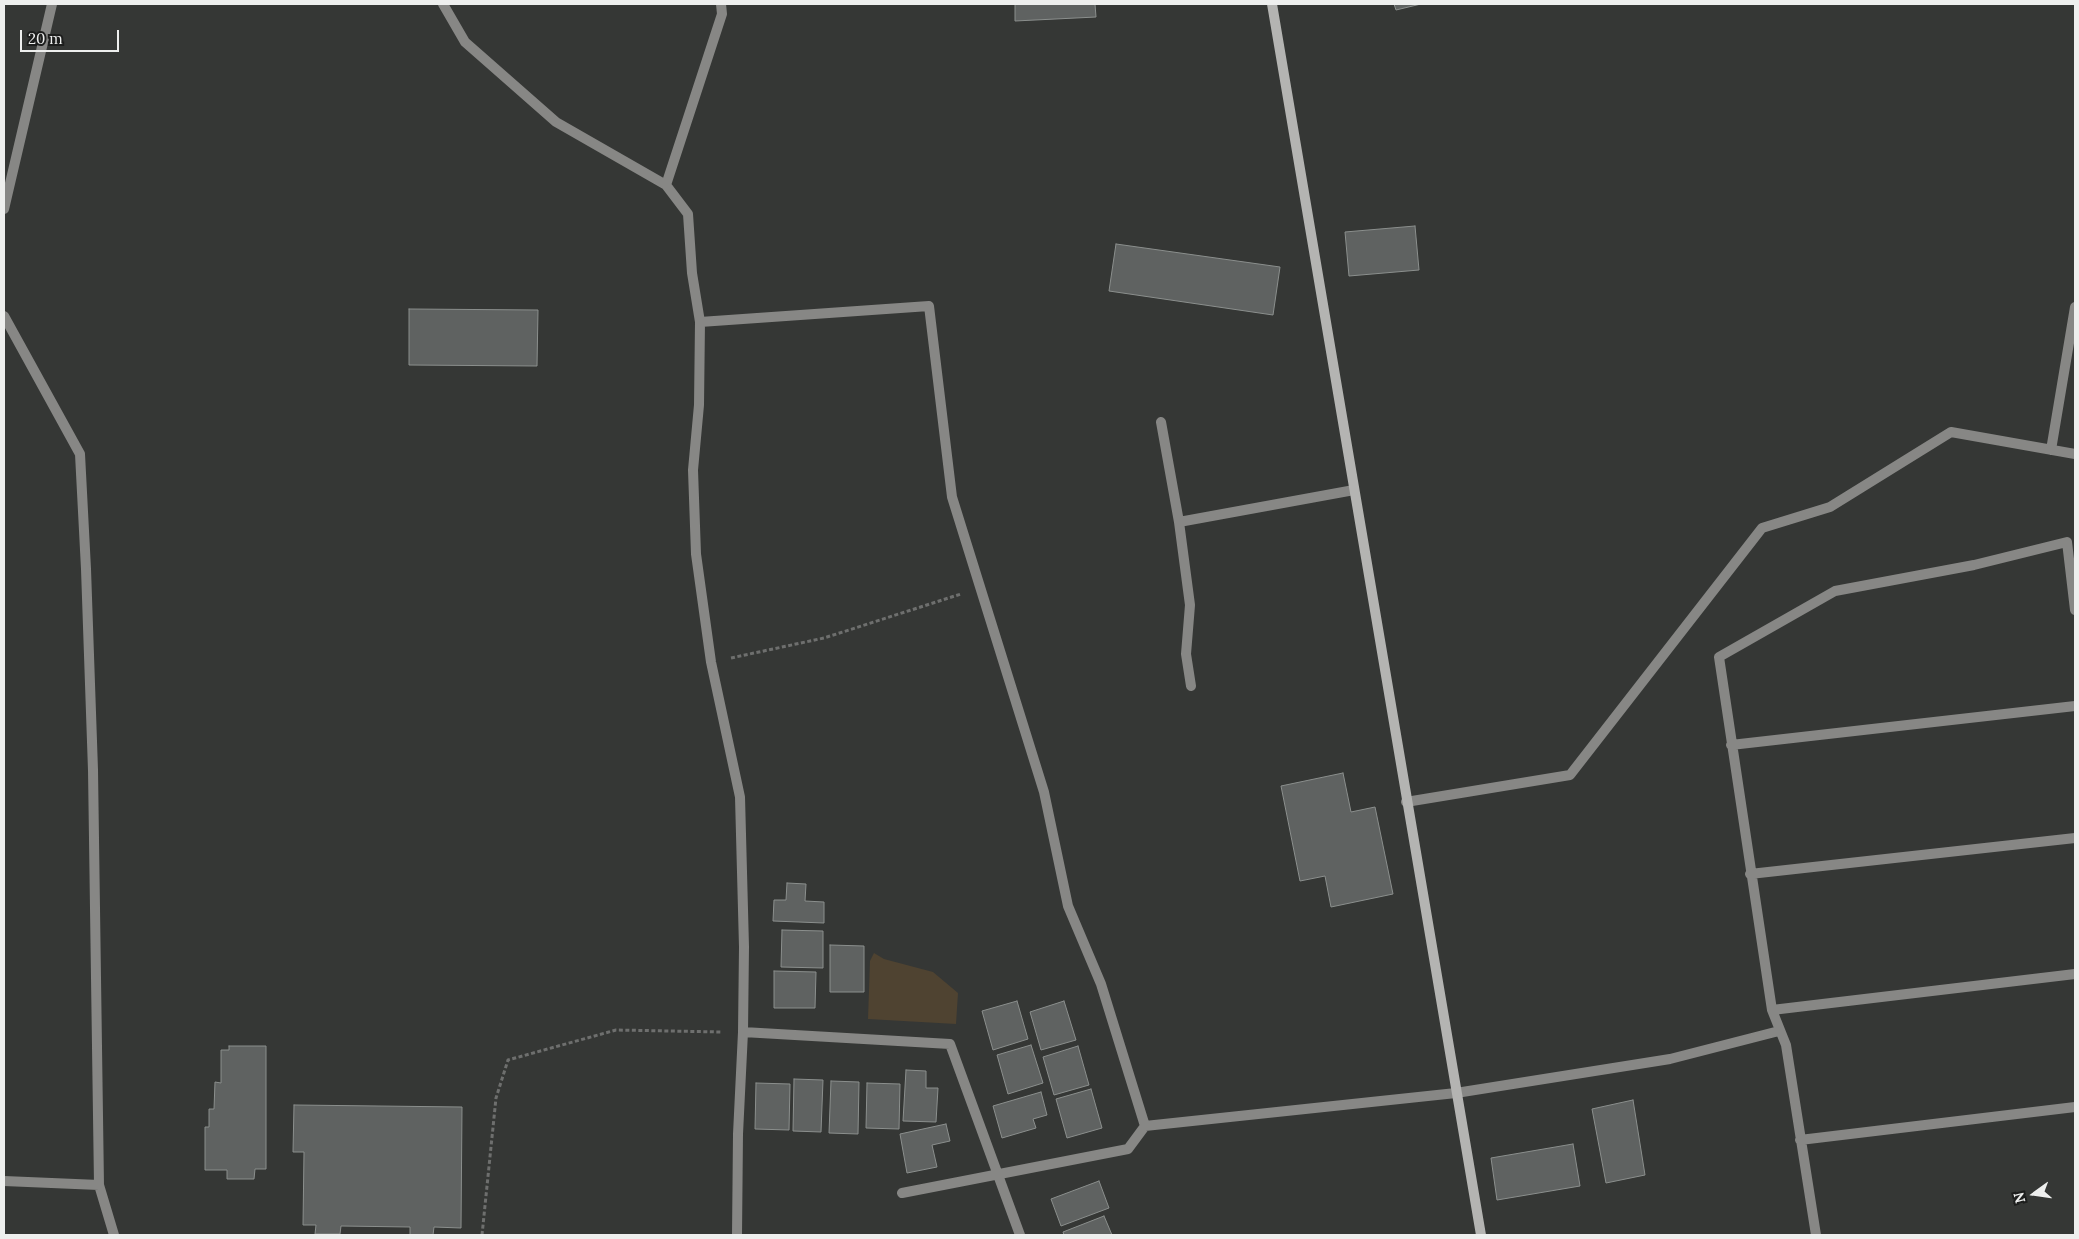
<!DOCTYPE html>
<html>
<head>
<meta charset="utf-8">
<style>
  body { margin:0 }
  #map { position:relative; width:2079px; height:1239px; overflow:hidden; background:#353735; font-family:Lora,serif }
  canvas { display:block }
  .frame { position:absolute; inset:0; border:5px solid #eeefee; pointer-events:none }
  .north { position:absolute; left:2009px; top:1169px; width:50px; height:50px; -webkit-text-stroke:4px #1d1e1d; paint-order:stroke; rotate:256deg; font-size:14px; font-weight:700; line-height:20px; text-align:center; color:#eeefee }
  .north::after { content:''; display:block; margin:auto; width:18px; height:22px; background:#eeefee; clip-path:polygon(50% 0,100% 100%,50% 72%,0 100%) }
  .scale { position:absolute; left:20px; top:30px; width:99px; height:22px; box-sizing:border-box; border:2px solid #eeefee; border-top:0; padding-left:6px; font-size:15px; line-height:18px; white-space:nowrap; color:#eeefee; -webkit-text-stroke:4px #1d1e1d; paint-order:stroke }
</style>
</head>
<body>
<div id="map">
<canvas width="2079" height="1239"></canvas>
<div class="frame"></div>
<div class="north">N</div>
<div class="scale">20 m</div>
</div>
<script>
const g = document.querySelector('canvas').getContext('2d');
g.lineJoin = 'round';
function fill(path, color) { g.fillStyle = color; g.fill(path, 'evenodd'); }
const poly = rows => new Path2D(rows.map(r => 'M' + r).join(''));
function stroke(path, color, width, dash) { g.strokeStyle = color; g.lineWidth = width; g.lineCap = dash ? 'butt' : 'round'; g.setLineDash(dash || []); g.stroke(path); }
fill(poly([
  [874,953,884,959,933,972,958,993,956,1024,868,1019,870,961]
]), '#4f4331');
const building = poly([
  [1015,4,1095,4,1096,17,1015,21,1015,4],
  [1394,4,1421,4,1396,10,1394,4],
  [1415,226,1419,270,1349,276,1345,232,1415,226],
  [1116,244,1280,267,1273,315,1109,291,1116,244],
  [409,309,538,310,537,366,409,365,409,309],
  [1343,773,1351,812,1375,807,1393,894,1331,907,1325,876,1300,881,1281,786,1343,773],
  [787,883,806,884,805,901,824,902,824,923,773,921,774,900,786,900,787,883],
  [782,930,823,931,823,968,781,967,782,930],
  [830,945,864,946,864,992,830,992,830,945],
  [774,971,816,972,815,1008,774,1008,774,971],
  [1017,1001,1028,1039,993,1050,982,1011,1017,1001],
  [1064,1001,1076,1040,1041,1050,1030,1012,1064,1001],
  [1031,1045,1043,1083,1008,1094,997,1055,1031,1045],
  [229,1046,266,1046,266,1169,255,1169,254,1179,227,1179,227,1170,205,1170,205,1127,209,1127,209,1109,214,1109,215,1082,221,1083,221,1050,229,1050,229,1046],
  [1078,1046,1089,1085,1054,1095,1043,1057,1078,1046],
  [906,1070,926,1071,926,1088,938,1088,936,1122,903,1121,906,1070],
  [794,1079,823,1080,821,1132,793,1131,794,1079],
  [831,1081,859,1082,858,1134,829,1133,831,1081],
  [756,1083,790,1084,789,1130,755,1129,756,1083],
  [867,1083,900,1084,899,1129,866,1128,867,1083],
  [1091,1089,1102,1128,1067,1138,1056,1099,1091,1089],
  [1041,1092,1047,1115,1033,1119,1036,1128,1002,1138,993,1106,1041,1092],
  [1633,1100,1645,1175,1606,1183,1592,1109,1633,1100],
  [294,1105,462,1107,461,1228,434,1227,433,1235,410,1235,410,1227,341,1226,340,1234,315,1234,316,1225,303,1225,304,1152,293,1152,294,1105],
  [946,1124,950,1141,932,1145,937,1167,907,1173,900,1134,946,1124],
  [1573,1144,1580,1186,1497,1200,1491,1158,1573,1144],
  [1099,1181,1109,1208,1061,1226,1051,1199,1099,1181],
  [1104,1216,1112,1235,1064,1235,1063,1232,1104,1216]
]);
fill(building, '#5f6261');
stroke(building, '#8b8f8d', 1);
stroke(poly([
  [731,658,824,638,961,594],
  [482,1235,496,1098,508,1060,616,1030,722,1032]
]), '#6e6f6e', 3, [4, 2.5]);
stroke(poly([
  [443,4,465,42,556,122,666,185,688,214,692,273,700,322,699,405,693,470,696,554,711,662,740,797,744,947,743,1032,738,1134,737,1235],
  [666,185,722,14,721,4],
  [4,209,52,4],
  [4,316,80,454,86,569,93,770,99,1185,114,1235],
  [700,322,929,306,952,497,1044,792,1068,906,1101,984,1145,1126,1456,1093,1670,1059,1779,1031],
  [1161,422,1179,522,1190,605,1186,654,1191,686],
  [2051,450,2075,307],
  [1179,522,1354,490],
  [1731,745,2075,706],
  [1406,802,1570,775,1762,528,1830,507,1951,432,2075,454],
  [1750,874,2075,838],
  [1772,1010,2075,974],
  [743,1032,950,1044,1020,1235],
  [1800,1140,2075,1107],
  [4,1181,99,1185],
  [902,1193,1128,1149,1145,1126],
  [1816,1235,1786,1045,1772,1010,1719,657,1835,591,1974,565,2067,542,2075,610]
]), '#878785', 10);
stroke(poly([
  [1272,4,1481,1235]
]), '#b4b4b2', 10);
</script>
</body>
</html>
